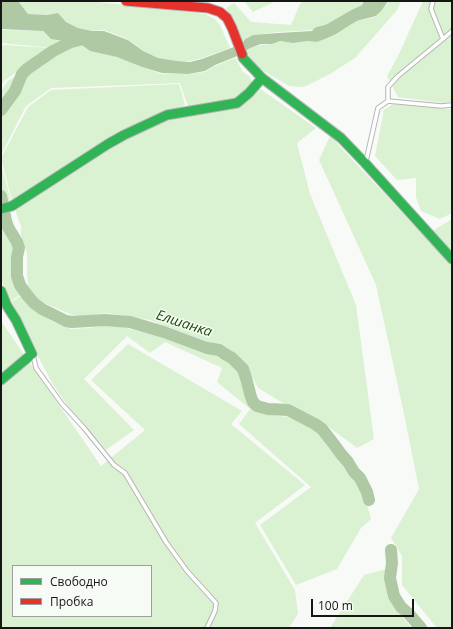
<!DOCTYPE html>
<html>
<head>
<meta charset="utf-8">
<style>
  body { margin:0 }
  #map { position:relative; width:453px; height:629px; overflow:hidden; background:#f8faf7; font-family:"Open Sans",sans-serif }
  canvas { display:block }
  .frame { position:absolute; inset:0; border:2px solid #151615; pointer-events:none }
  .legend { position:absolute; left:12px; top:565px; width:140px; height:52px; box-sizing:border-box; background:#f7fbf6; border:1px solid #9d9f9c; margin:0; padding:5px 7px; list-style:none; font-size:12px; color:#151615 }
  .legend li { display:flex; align-items:center; gap:8px; height:20px }
  .legend b { width:20px; border:1px solid #9d9f9c }
  .scale { position:absolute; left:311px; top:599px; width:103px; height:18px; box-sizing:border-box; border:2px solid #151615; border-top:0; padding-left:5px; font-size:12px; line-height:14px; white-space:nowrap; color:#151615; -webkit-text-stroke:3px #f7fbf6; paint-order:stroke }
</style>
</head>
<body>
<div id="map">
<canvas width="453" height="629"></canvas>
<div class="frame"></div>
<ul class="legend">
<li><b style="height:5px;background:#30b455"></b>Свободно</li>
<li><b style="height:5px;background:#e5322d"></b>Пробка</li>
</ul>
<div class="scale">100 m</div>
</div>
<script>
const g = document.querySelector('canvas').getContext('2d');
g.lineJoin = 'round';
function fill(path, color) { g.fillStyle = color; g.fill(path, 'evenodd'); }
const poly = rows => new Path2D(rows.map(r => 'M' + r).join(''));
function stroke(path, color, width, dash) { g.strokeStyle = color; g.lineWidth = width; g.lineCap = dash ? 'butt' : 'round'; g.setLineDash(dash || []); g.stroke(path); }
function label(font, color, halo, rows, align = 'center') {
  g.font = font + ' "Open Sans",sans-serif'; g.lineWidth = 3; g.setLineDash([]); g.textBaseline = 'middle'; g.strokeStyle = halo; g.fillStyle = color; for (const [text, x, y, turn = 0] of rows) {
    g.save(); g.translate(x, y); g.rotate((+turn || 0) * Math.PI / 180); g.textAlign = isNaN(turn) ? turn : align; if (halo) g.strokeText(text, 0, 0); g.fillText(text, 0, 0); g.restore();
  }
}
fill(poly([
  [18,1,89,1,205,14,215,19,220,25,230,48,202,58,190,61,177,61,158,58,143,51,128,39,104,30,92,31,78,28,66,22,58,13,47,15,28,14],
  [244,1,276,1,253,12],
  [304,1,364,1,361,7,341,23,329,29,278,32,253,35,244,39,242,44,226,8,234,3,251,22,291,25,300,4],
  [389,1,401,1,398,9,355,58,330,74,304,87,289,86,254,65,248,54,245,52,248,49,261,45,272,44,280,41,293,43,307,41,317,42,325,39,336,34,356,21,376,17,382,10],
  [423,1,452,1,452,102,443,103,398,97,387,76,399,54],
  [1,30,42,31,51,39,80,45,90,51,117,57,142,67,162,74,188,74,205,72,215,66,235,58,236,59,243,72,249,76,254,85,234,100,189,109,180,83,51,88,26,106,1,155,1,91,7,82,53,48,1,43],
  [1,45,4,45,49,48,4,81,1,87],
  [179,84,185,105,158,116,12,201,1,158,28,107,51,90],
  [259,88,316,128,297,143,310,194,356,305,374,439,357,448,325,424,293,409,258,388,248,369,224,348,150,320,107,313,77,317,42,302,29,289,27,276,27,253,21,236,21,226,16,213,16,208,117,143,162,122,237,105],
  [393,104,445,109,452,109,452,213,440,219,421,211,416,197,416,178,397,180,375,156,384,110],
  [330,136,424,236,452,219,452,628,437,628,402,585,402,556,391,538,419,489,404,414,376,285,319,160],
  [1,163,11,202,1,206],
  [1,214,4,214,5,223,19,251,16,264,16,280,22,294,10,301,1,280],
  [23,295,28,302,39,313,53,322,71,329,89,328,103,326,121,327,157,335,193,347,226,360,238,369,243,378,247,388,251,402,258,412,272,415,287,417,299,421,316,430,326,439,336,456,350,471,359,484,365,498,371,519,361,528,337,569,296,585,260,525,311,487,239,424,250,409,217,382,222,368,165,342,150,353,127,336,84,379,134,430,106,450,72,412,52,383,10,302],
  [1,321,101,466,145,430,91,380,128,344,242,411,231,424,305,485,255,523,295,590,298,614,289,628,1,628],
  [13,566,151,566,151,616,13,616],
  [390,568,387,584,399,613,412,628,330,628,364,575]
]), '#daf1d2');
fill(poly([
  [1,1,18,1,28,14,47,15,58,13,66,22,78,28,92,31,104,31,128,40,143,51,158,58,177,61,190,62,202,59,242,44,245,39,253,35,278,33,329,30,341,24,352,16,361,7,364,1,388,1,382,10,376,16,356,21,336,34,325,39,317,42,307,41,293,43,280,41,272,44,261,44,248,49,245,52,235,57,215,65,205,71,188,74,162,73,142,67,117,57,90,51,80,44,51,39,43,31,1,29]
]), '#aec9a4');
stroke(poly([
  [318,33,329,30,355,15,366,10,375,1],
  [1,110,15,91,22,74,27,69,53,51,71,42,87,38],
  [1,196,6,221,8,227,17,242,19,248,17,257,17,276,20,285,27,295,34,303,42,309,66,321,72,322,105,320,130,322,164,332,207,348,219,350,225,354,232,358,243,369,246,378,251,397,253,402,257,406,268,409,288,410,315,424,322,429,333,443,341,454,348,462,354,472,360,478,367,492,369,500],
  [391,550,392,563,390,578,394,596,401,607,409,614,421,628]
]), '#aec9a4', 12);
const lane = poly([
  [443,39,452,31],
  [388,101,388,87,398,76,443,39,431,9,433,1],
  [366,161,378,108,388,101,441,106,452,105],
  [33,355,36,368,62,404,84,428,114,465,125,473,166,542,187,571,216,603,215,611,207,628]
]);
const fast = poly([
  [242,54,243,58,262,78,341,138,365,163,452,259],
  [1,209,12,206,108,144,124,135,167,115,237,103,249,93,262,78],
  [1,291,7,306,16,320,32,354,1,380]
]);
const jam = poly([
  [126,1,208,8,220,12,227,18,232,28,242,54]
]);
stroke(lane, '#b5b6b4', 5.5);
stroke(fast, '#b5b6b4', 11);
stroke(jam, '#b5b6b4', 11);
stroke(lane, '#fefefe', 3.5);
stroke(fast, '#30b455', 9);
stroke(jam, '#e5322d', 9);
label('italic 14px', '#1a4b00', '#f7fbf6', [
  ["Елшанка",184,324,18]
]);
</script>
</body>
</html>
